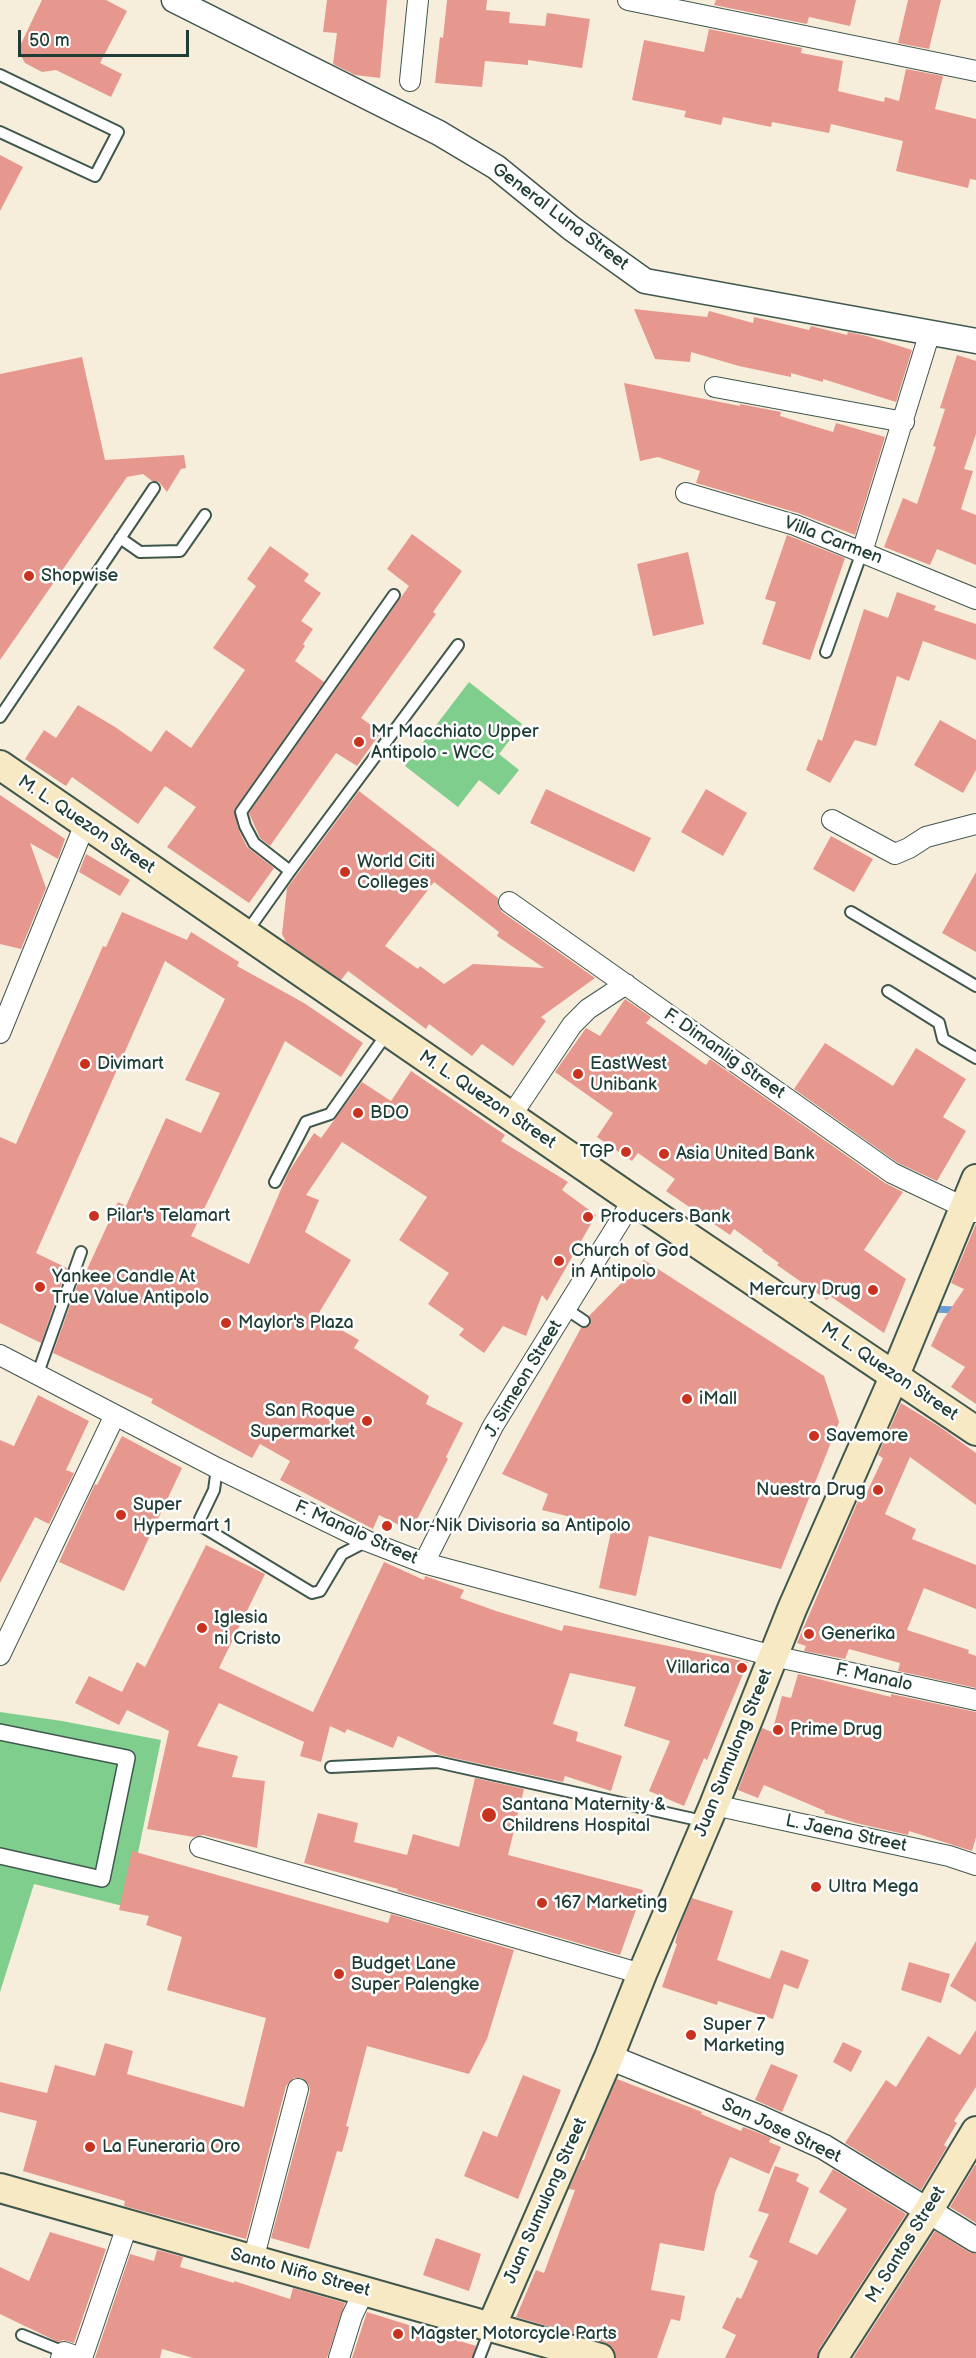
<!DOCTYPE html>
<html>
<head>
<meta charset="utf-8">
<style>
  body { margin:0 }
  #map { position:relative; width:976px; height:2358px; overflow:hidden; background:#f7eddb; font-family:"Balsamiq Sans",sans-serif }
  canvas { display:block }
  .scale { position:absolute; left:18px; top:30px; width:171px; height:27px; box-sizing:border-box; border:3px solid #1f3d34; border-top:0; padding-left:8px; font-size:18px; line-height:21px; white-space:nowrap; color:#1f3d34; -webkit-text-stroke:4px #fff; paint-order:stroke }
</style>
</head>
<body>
<div id="map">
<canvas width="976" height="2358"></canvas>
<div class="scale">50 m</div>
</div>
<script>
const g = document.querySelector('canvas').getContext('2d');
g.lineJoin = 'round';
function fill(path, color) { g.fillStyle = color; g.fill(path, 'evenodd'); }
const poly = rows => new Path2D(rows.map(r => 'M' + r).join(''));
function stroke(path, color, width, dash) { g.strokeStyle = color; g.lineWidth = width; g.lineCap = dash ? 'butt' : 'round'; g.setLineDash(dash || []); g.stroke(path); }
function label(font, color, halo, rows, align = 'center') {
  g.font = font + ' "Balsamiq Sans",sans-serif'; g.lineWidth = 5; g.setLineDash([]); g.textBaseline = 'middle'; g.strokeStyle = halo; g.fillStyle = color; for (const [text, x, y, turn = 0] of rows) {
    g.save(); g.translate(x, y); g.rotate((+turn || 0) * Math.PI / 180); g.textAlign = isNaN(turn) ? turn : align; if (halo) g.strokeText(text, 0, 0); g.fillText(text, 0, 0); g.restore();
  }
}
fill(poly([
  [469,682,522,724,499,754,519,770,499,795,479,780,458,807,405,766],
  [0,1712,62,1721,161,1740,127,1907,34,1884,0,1992]
]), '#7fce8d');
stroke(poly([
  [933,1309,976,1311]
]), '#6a9dd5', 7);
fill(poly([
  [42,0,106,0,127,11,100,63,122,74,111,97,56,70,42,72,25,63,18,50],
  [327,0,387,0,380,78,355,75,333,64,337,33,323,32],
  [447,0,487,0,486,10,510,12,509,23,545,26,547,13,590,19,582,68,528,60,528,65,485,61,482,87,435,83,440,37,443,38],
  [716,0,856,0,850,26,809,17,807,24,714,5],
  [908,0,941,0,929,49,898,43],
  [709,29,802,48,801,53,843,61,838,91,884,102,885,97,899,101,906,69,943,76,935,109,976,119,976,180,970,179,968,188,896,171,903,141,831,124,829,133,772,122,771,127,723,117,721,125,684,117,686,111,632,100,644,40,704,52],
  [0,155,23,167,0,211],
  [634,309,707,317,709,311,753,323,754,317,809,330,811,326,847,335,848,332,867,336,912,350,896,402,823,379,823,382,791,373,791,377,739,366,691,352,690,362,655,359],
  [957,355,976,361,976,434,964,469,973,471,961,509,976,515,976,565,937,549,930,565,884,547,903,498,917,504,936,447,933,446,945,409,940,408],
  [82,357,105,460,184,455,186,468,181,469,167,492,159,482,152,481,143,474,127,477,0,660,0,374],
  [624,383,740,406,740,404,781,412,780,416,833,432,836,423,885,437,855,535,798,513,696,483,700,471,658,457,640,461],
  [412,534,462,571,433,612,436,614,361,718,381,732,357,766,336,753,270,846,260,838,249,813,409,586,387,569],
  [787,535,845,558,810,660,762,644,776,602,765,599],
  [270,546,309,574,304,581,321,593,301,621,313,629,303,644,305,646,295,661,324,682,234,810,238,828,247,847,274,868,249,903,167,847,196,807,165,786,138,824,72,777,66,786,25,759,44,730,56,738,78,705,115,727,151,752,166,730,191,748,245,670,213,648,256,586,247,579],
  [688,552,704,624,653,636,637,564],
  [897,592,936,606,934,610,976,624,976,660,923,641,909,681,897,676,876,746,855,740,830,783,806,770,818,739,822,741,864,609,888,618],
  [940,720,976,740,976,770,963,793,914,765],
  [546,789,651,838,634,872,530,823],
  [706,789,747,813,723,856,681,832],
  [359,791,498,898,498,906,502,912,595,978,541,1017,546,1021,513,1066,482,1044,472,1056,429,1024,426,1029,348,971,341,980,286,942,282,934,287,888],
  [434,882,499,932,497,936,544,968,473,964,444,984,420,966,418,969,385,946],
  [0,795,65,839,58,859,30,843,46,888,21,949,0,944],
  [831,836,873,859,854,892,813,869],
  [86,854,130,880,120,896,79,872],
  [976,872,976,952,942,933],
  [122,912,187,940,191,932,239,962,237,966,304,1003,363,1043,341,1077,285,1041,191,1236,249,1264,288,1173,314,1133,321,1138,362,1082,391,1101,411,1071,505,1135,501,1141,568,1182,562,1190,596,1215,547,1301,542,1295,526,1336,503,1326,484,1353,459,1335,464,1329,428,1304,449,1273,399,1240,427,1197,342,1142,306,1195,319,1200,305,1232,351,1260,317,1316,359,1340,354,1348,429,1396,426,1404,463,1423,446,1457,448,1459,411,1531,379,1515,373,1529,280,1480,290,1461,260,1444,252,1458,151,1403,153,1399,53,1353,81,1275,84,1276,118,1202,126,1206,166,1118,201,1133,220,1093,185,1080,225,999,165,961,36,1253,67,1268,41,1343,0,1323,0,1137,16,1144,103,946,106,947],
  [625,999,651,1017,646,1023,706,1065,710,1059,885,1183,903,1192,864,1250,906,1279,884,1333,830,1296,827,1300,777,1265,779,1263,762,1251,763,1250,734,1229,730,1235,666,1191,675,1179,638,1153,632,1161,597,1137,613,1113,555,1072,586,1028,600,1036],
  [825,1043,893,1086,916,1048,966,1079,943,1117,966,1131,937,1181,898,1163,794,1089],
  [976,1224,976,1404,951,1387,965,1367,931,1346,943,1320,964,1289,951,1283],
  [644,1260,824,1376,839,1422,781,1569,649,1536,636,1596,599,1588,612,1527,542,1510,548,1494,502,1474,581,1328,590,1326,591,1321,589,1316],
  [38,1395,89,1421,66,1470,74,1473,49,1524,35,1517,0,1583,0,1440,14,1446],
  [901,1403,940,1427,976,1453,976,1505,910,1457,885,1514,916,1529,912,1539,976,1565,976,1609,924,1588,907,1630,969,1650,968,1653,976,1656,976,1688,898,1671,900,1663,849,1649,845,1659,804,1651,806,1646,797,1643,858,1501,862,1503,883,1458,878,1455],
  [122,1436,182,1468,124,1591,59,1562,95,1484,97,1485],
  [206,1545,265,1574,219,1668,313,1712,384,1562,424,1580,425,1576,464,1590,460,1598,496,1611,562,1631,564,1625,748,1662,707,1760,704,1758,684,1806,649,1791,670,1741,624,1726,636,1687,570,1673,553,1724,578,1732,576,1741,622,1756,611,1791,565,1776,563,1782,440,1755,398,1736,393,1748,347,1729,345,1733,330,1726,321,1762,300,1756,304,1742,219,1703,197,1746,238,1756,232,1777,265,1781,257,1848,203,1835,194,1837,147,1829,169,1731,127,1710,119,1725,75,1703,89,1676,122,1692,137,1662,145,1667],
  [798,1674,891,1697,891,1694,976,1712,976,1837,972,1851,909,1831,908,1835,856,1823,824,1813,825,1811,764,1785,758,1798,738,1790,762,1728,772,1732,782,1696,791,1698],
  [475,1778,524,1789,508,1855,643,1890,620,1955,397,1891,398,1889,304,1863,318,1813,358,1823,354,1842,407,1855,413,1834,459,1847],
  [132,1851,388,1923,391,1914,514,1950,487,2039,469,2074,367,2046,346,2126,349,2127,342,2152,337,2151,309,2249,271,2238,310,2092,309,2085,302,2078,294,2078,286,2086,246,2239,124,2206,125,2201,23,2171,37,2121,0,2112,0,2082,47,2093,55,2065,95,2076,105,2043,133,2051,127,2074,244,2107,266,2018,167,1990,182,1937,146,1925,149,1916,119,1910],
  [692,1898,733,1911,717,1960,770,1979,781,1950,809,1960,798,1989,784,1984,773,2019,718,2001,717,2005,662,1987,677,1944,675,1943,679,1928],
  [976,1941,976,2002,950,1986],
  [909,1962,950,1974,941,2003,901,1990],
  [976,2030,976,2087,954,2121,957,2123,944,2145,947,2147,921,2190,845,2143,886,2080,896,2087,928,2036,960,2055],
  [843,2042,862,2051,851,2072,833,2062],
  [771,2064,798,2075,782,2112,755,2100],
  [523,2075,561,2090,518,2199,464,2176,483,2131,497,2137],
  [617,2079,702,2112,701,2114,741,2131,743,2127,754,2131,771,2138,769,2142,781,2147,769,2174,730,2157,715,2193,704,2251,660,2243,651,2290,685,2296,680,2321,671,2319,657,2358,616,2358,612,2347,604,2342,516,2317,536,2270,544,2273,575,2190,569,2189,582,2160,584,2160,590,2141],
  [975,2165,976,2165,976,2223,950,2207],
  [775,2166,799,2174,796,2181,809,2188,789,2242,817,2255,847,2209,819,2192,833,2169,906,2214,819,2349,817,2358,725,2358,736,2335,722,2328,737,2297,741,2299,758,2261,749,2257,769,2214,758,2211],
  [935,2231,969,2252,976,2254,976,2358,853,2358],
  [50,2232,106,2249,74,2343,63,2340,58,2342,0,2314,0,2267,29,2281],
  [436,2238,481,2254,469,2291,423,2275],
  [157,2250,183,2257,180,2267,234,2283,234,2281,290,2299,293,2288,345,2303,327,2358,193,2358,162,2349,160,2358,95,2358,130,2254,154,2261],
  [367,2312,476,2346,472,2358,352,2358]
]), '#e6988f');
const service = poly([
  [0,75,118,132,95,176,0,132],
  [120,538,140,552,180,551,205,515],
  [826,652,862,552],
  [0,717,154,488],
  [290,871,254,843,245,826,241,812,394,595],
  [851,912,976,986],
  [246,933,290,871,458,645],
  [888,991,939,1023,943,1039,976,1058],
  [275,1182,306,1122,330,1114,388,1032],
  [566,1309,584,1321],
  [38,1373,81,1252],
  [217,1468,214,1490,200,1519,203,1527,312,1593,320,1591,342,1554,367,1541],
  [331,1767,437,1762,707,1822],
  [22,2335,64,2352],
  [479,2358,491,2327]
]);
const pedestrian = poly([
  [0,1732,127,1758,102,1879,0,1856]
]);
const minor = poly([
  [628,0,976,71],
  [410,81,418,0],
  [715,387,904,422],
  [686,493,795,525,976,599],
  [862,552,930,332],
  [832,820,895,854,909,848,926,837,976,824],
  [509,902,892,1173,974,1212],
  [0,1033,85,824],
  [511,1116,572,1025,588,1009,626,984],
  [0,1355,217,1468,367,1541,424,1563,773,1656,976,1700],
  [424,1563,493,1426,633,1200],
  [0,1655,115,1415],
  [714,1805,949,1856,976,1865],
  [200,1847,642,1974],
  [253,2260,298,2089],
  [61,2358,64,2352,81,2358],
  [82,2358,127,2226],
  [339,2358,352,2316,364,2291]
]);
const tertiary = poly([
  [174,0,439,133,496,167,571,228,645,281,976,341],
  [609,2057,760,2118,824,2147,976,2240]
]);
const secondary = poly([
  [0,765,633,1200,976,1431],
  [0,2188,600,2358],
  [491,2327,609,2057,642,1974,714,1805,792,1609,895,1375,976,1179],
  [833,2358,928,2211,976,2131]
]);
stroke(service, '#3f574d', 14);
stroke(pedestrian, '#3f574d', 18);
stroke(minor, '#3f574d', 22);
stroke(tertiary, '#3f574d', 27);
stroke(secondary, '#3f574d', 32);
stroke(service, '#fff', 10);
stroke(pedestrian, '#fff', 15);
stroke(minor, '#fff', 20);
stroke(tertiary, '#fff', 24);
stroke(secondary, '#f7e9c3', 28);
for (const [x, y, r, color] of [
  [29,576,6,"#c8321e"],
  [359,742,6,"#c8321e"],
  [345,872,6,"#c8321e"],
  [85,1064,6,"#c8321e"],
  [578,1074,6,"#c8321e"],
  [358,1113,6,"#c8321e"],
  [626,1152,6,"#c8321e"],
  [664,1154,6,"#c8321e"],
  [94,1216,6,"#c8321e"],
  [588,1217,6,"#c8321e"],
  [559,1261,6,"#c8321e"],
  [40,1287,6,"#c8321e"],
  [873,1290,6,"#c8321e"],
  [226,1323,6,"#c8321e"],
  [687,1399,6,"#c8321e"],
  [367,1421,6,"#c8321e"],
  [814,1436,6,"#c8321e"],
  [878,1490,6,"#c8321e"],
  [121,1515,6,"#c8321e"],
  [387,1526,6,"#c8321e"],
  [202,1628,6,"#c8321e"],
  [809,1634,6,"#c8321e"],
  [742,1668,6,"#c8321e"],
  [778,1730,6,"#c8321e"],
  [489,1815,8,"#c8321e"],
  [816,1887,6,"#c8321e"],
  [542,1903,6,"#c8321e"],
  [339,1974,6,"#c8321e"],
  [691,2035,6,"#c8321e"],
  [90,2147,6,"#c8321e"],
  [398,2334,6,"#c8321e"]
]) { const dot = new Path2D(); dot.arc(x, y, r, 0, 2 * Math.PI); g.fillStyle = color; g.fill(dot); stroke(dot, '#fff', 2); }
label('18px', '#1f3d34', '#fff', [
  ["General Luna Street",560,217,37],
  ["Villa Carmen",833,541,21],
  ["M. L. Quezon Street",86,825,34],
  ["F. Dimanlig Street",724,1054,35],
  ["M. L. Quezon Street",487,1100,34],
  ["M. L. Quezon Street",889,1372,34],
  ["J. Simeon Street",524,1379,-59],
  ["F. Manalo Street",356,1533,24],
  ["F. Manalo",874,1678,12],
  ["Juan Sumulong Street",734,1753,-68],
  ["L. Jaena Street",846,1834,12],
  ["San Jose Street",781,2131,25],
  ["Juan Sumulong Street",546,2201,-66],
  ["M. Santos Street",906,2245,-58],
  ["Santo Niño Street",300,2273,15]
]);
label('18px', '#1f3d34', '#fff', [
  ["Shopwise",41,576],
  ["Mr Macchiato Upper",371,732],
  ["Antipolo - WCC",371,753],
  ["World Citi",357,862],
  ["Colleges",357,883],
  ["Divimart",97,1064],
  ["EastWest",590,1064],
  ["Unibank",590,1085],
  ["BDO",370,1113],
  ["TGP",614,1152,"right"],
  ["Asia United Bank",676,1154],
  ["Pilar's Telamart",106,1216],
  ["Producers Bank",600,1217],
  ["Church of God",571,1251],
  ["in Antipolo",571,1272],
  ["Yankee Candle At",52,1277],
  ["True Value Antipolo",52,1298],
  ["Mercury Drug",861,1290,"right"],
  ["Maylor's Plaza",238,1323],
  ["iMall",699,1399],
  ["San Roque",355,1411,"right"],
  ["Supermarket",355,1432,"right"],
  ["Savemore",826,1436],
  ["Nuestra Drug",866,1490,"right"],
  ["Super",133,1505],
  ["Hypermart 1",133,1526],
  ["Nor-Nik Divisoria sa Antipolo",399,1526],
  ["Iglesia",214,1618],
  ["ni Cristo",214,1639],
  ["Generika",821,1634],
  ["Villarica",730,1668,"right"],
  ["Prime Drug",790,1730],
  ["Santana Maternity &",502,1805],
  ["Childrens Hospital",502,1826],
  ["Ultra Mega",828,1887],
  ["167 Marketing",554,1903],
  ["Budget Lane",351,1964],
  ["Super Palengke",351,1985],
  ["Super 7",703,2025],
  ["Marketing",703,2046],
  ["La Funeraria Oro",102,2147],
  ["Magster Motorcycle Parts",410,2334]
], 'left');
</script>
</body>
</html>
